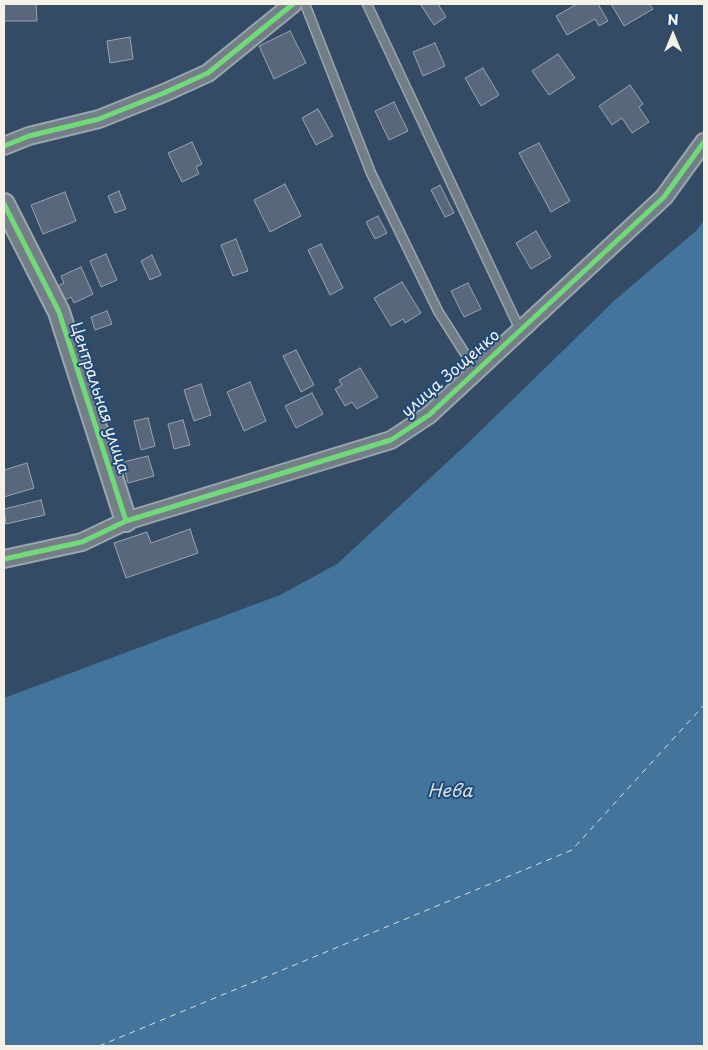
<!DOCTYPE html>
<html>
<head>
<meta charset="utf-8">
<style>
  body { margin:0 }
  #map { position:relative; width:708px; height:1050px; overflow:hidden; background:#344b65; font-family:"Playpen Sans",sans-serif }
  canvas { display:block }
  .frame { position:absolute; inset:0; border:5px solid #f4f1e8; pointer-events:none }
  .north { position:absolute; left:648px; top:10px; width:50px; height:50px; -webkit-text-stroke:4px #1f4a7a; paint-order:stroke; rotate:0deg; font-size:14px; font-weight:700; line-height:20px; text-align:center; color:#f4f1e8 }
  .north::after { content:''; display:block; margin:auto; width:18px; height:22px; background:#f4f1e8; clip-path:polygon(50% 0,100% 100%,50% 72%,0 100%) }
</style>
</head>
<body>
<div id="map">
<canvas width="708" height="1050"></canvas>
<div class="frame"></div>
<div class="north">N</div>
</div>
<script>
const g = document.querySelector('canvas').getContext('2d');
g.lineJoin = 'round';
function fill(path, color) { g.fillStyle = color; g.fill(path, 'evenodd'); }
const poly = rows => new Path2D(rows.map(r => 'M' + r).join(''));
function stroke(path, color, width, dash) { g.strokeStyle = color; g.lineWidth = width; g.lineCap = dash ? 'butt' : 'round'; g.setLineDash(dash || []); g.stroke(path); }
function label(font, color, halo, rows, align = 'center') {
  g.font = font + ' "Playpen Sans",sans-serif'; g.lineWidth = 4; g.setLineDash([]); g.textBaseline = 'middle'; g.strokeStyle = halo; g.fillStyle = color; for (const [text, x, y, turn = 0] of rows) {
    g.save(); g.translate(x, y); g.rotate((+turn || 0) * Math.PI / 180); g.textAlign = isNaN(turn) ? turn : align; if (halo) g.strokeText(text, 0, 0); g.fillText(text, 0, 0); g.restore();
  }
}
fill(poly([
  [704,220,704,1046,4,1046,4,698,280,595,337,564,468,443,615,300,697,230]
]), '#43749c');
stroke(poly([
  [99,1046,572,850,704,705]
]), '#dadfdd', 1, [6, 5]);
const building = poly([
  [4,4,36,4,37,21,4,21,4,4],
  [423,4,438,4,446,17,434,25,421,5,423,4],
  [577,4,598,4,608,21,599,26,595,19,567,35,556,16,577,4],
  [611,4,649,4,653,9,624,26,611,4],
  [290,31,306,63,274,79,259,46,290,31],
  [130,37,133,59,110,63,107,41,130,37],
  [435,43,445,66,423,76,413,52,435,43],
  [558,54,575,78,549,95,532,71,558,54],
  [483,68,499,95,481,106,465,78,483,68],
  [630,85,643,104,639,107,649,122,632,133,622,118,612,125,599,106,630,85],
  [394,102,408,131,389,140,375,111,394,102],
  [318,109,333,136,316,145,302,118,318,109],
  [192,142,202,164,196,167,199,174,182,182,168,153,192,142],
  [539,143,570,201,551,212,519,153,539,143],
  [285,184,301,216,270,232,254,200,285,184],
  [440,185,454,213,445,217,431,190,440,185],
  [119,191,126,209,115,213,108,196,119,191],
  [65,192,76,221,43,234,31,205,65,192],
  [378,216,387,233,375,239,366,222,378,216],
  [536,231,551,257,531,269,516,243,536,231],
  [236,239,248,271,233,276,221,245,236,239],
  [321,244,343,288,330,295,308,250,321,244],
  [106,254,117,280,101,287,90,261,106,254],
  [152,255,161,275,150,280,141,261,152,255],
  [81,267,93,294,74,303,71,297,65,300,58,286,64,283,61,276,81,267],
  [402,282,421,313,405,323,403,319,391,326,374,298,402,282],
  [468,283,481,309,464,317,451,291,468,283],
  [107,311,112,324,95,330,91,317,107,311],
  [296,350,314,385,301,392,283,356,296,350],
  [360,368,378,397,357,409,352,402,345,406,335,389,342,385,339,380,360,368],
  [250,382,266,421,244,431,227,392,250,382],
  [201,384,211,415,194,421,184,390,201,384],
  [312,393,323,414,296,428,285,406,312,393],
  [148,418,155,446,141,450,134,421,148,418],
  [183,420,190,445,174,449,168,424,183,420],
  [148,456,154,476,128,483,123,462,148,456],
  [27,463,34,488,4,497,4,470,27,463],
  [41,500,45,515,6,524,4,509,41,500],
  [190,529,198,553,126,578,114,543,147,532,151,543,190,529]
]);
fill(building, '#58677c');
stroke(building, '#9ba5af', 1);
const service = poly([
  [305,4,371,173,438,311,476,371],
  [367,4,520,330]
]);
const minor = poly([
  [4,146,29,136,99,119,164,93,208,73,293,4],
  [4,559,82,542,126,521,391,440,429,415,664,197,704,142]
]);
const tertiary = poly([
  [4,204,59,312,126,521]
]);
stroke(service, '#9ba5af', 11);
stroke(minor, '#9ba5af', 20);
stroke(tertiary, '#9ba5af', 24);
stroke(service, '#737e87', 8);
stroke(minor, '#737e87', 16);
stroke(tertiary, '#737e87', 20);
stroke(poly([
  [4,146,29,136,99,119,164,93,208,73,293,4],
  [4,204,59,312,126,521],
  [4,559,82,542,126,521,391,440,429,415,664,197,704,142]
]), '#71d979', 5);
label('16px', '#f4f1e8', '#1f4a7a', [
  ["улица Зощенко",451,374,-41],
  ["Центральная улица",99,398,72]
]);
label('italic 18px', '#dadfdd', '#1f4a7a', [
  ["Нева",450,792]
]);
</script>
</body>
</html>
